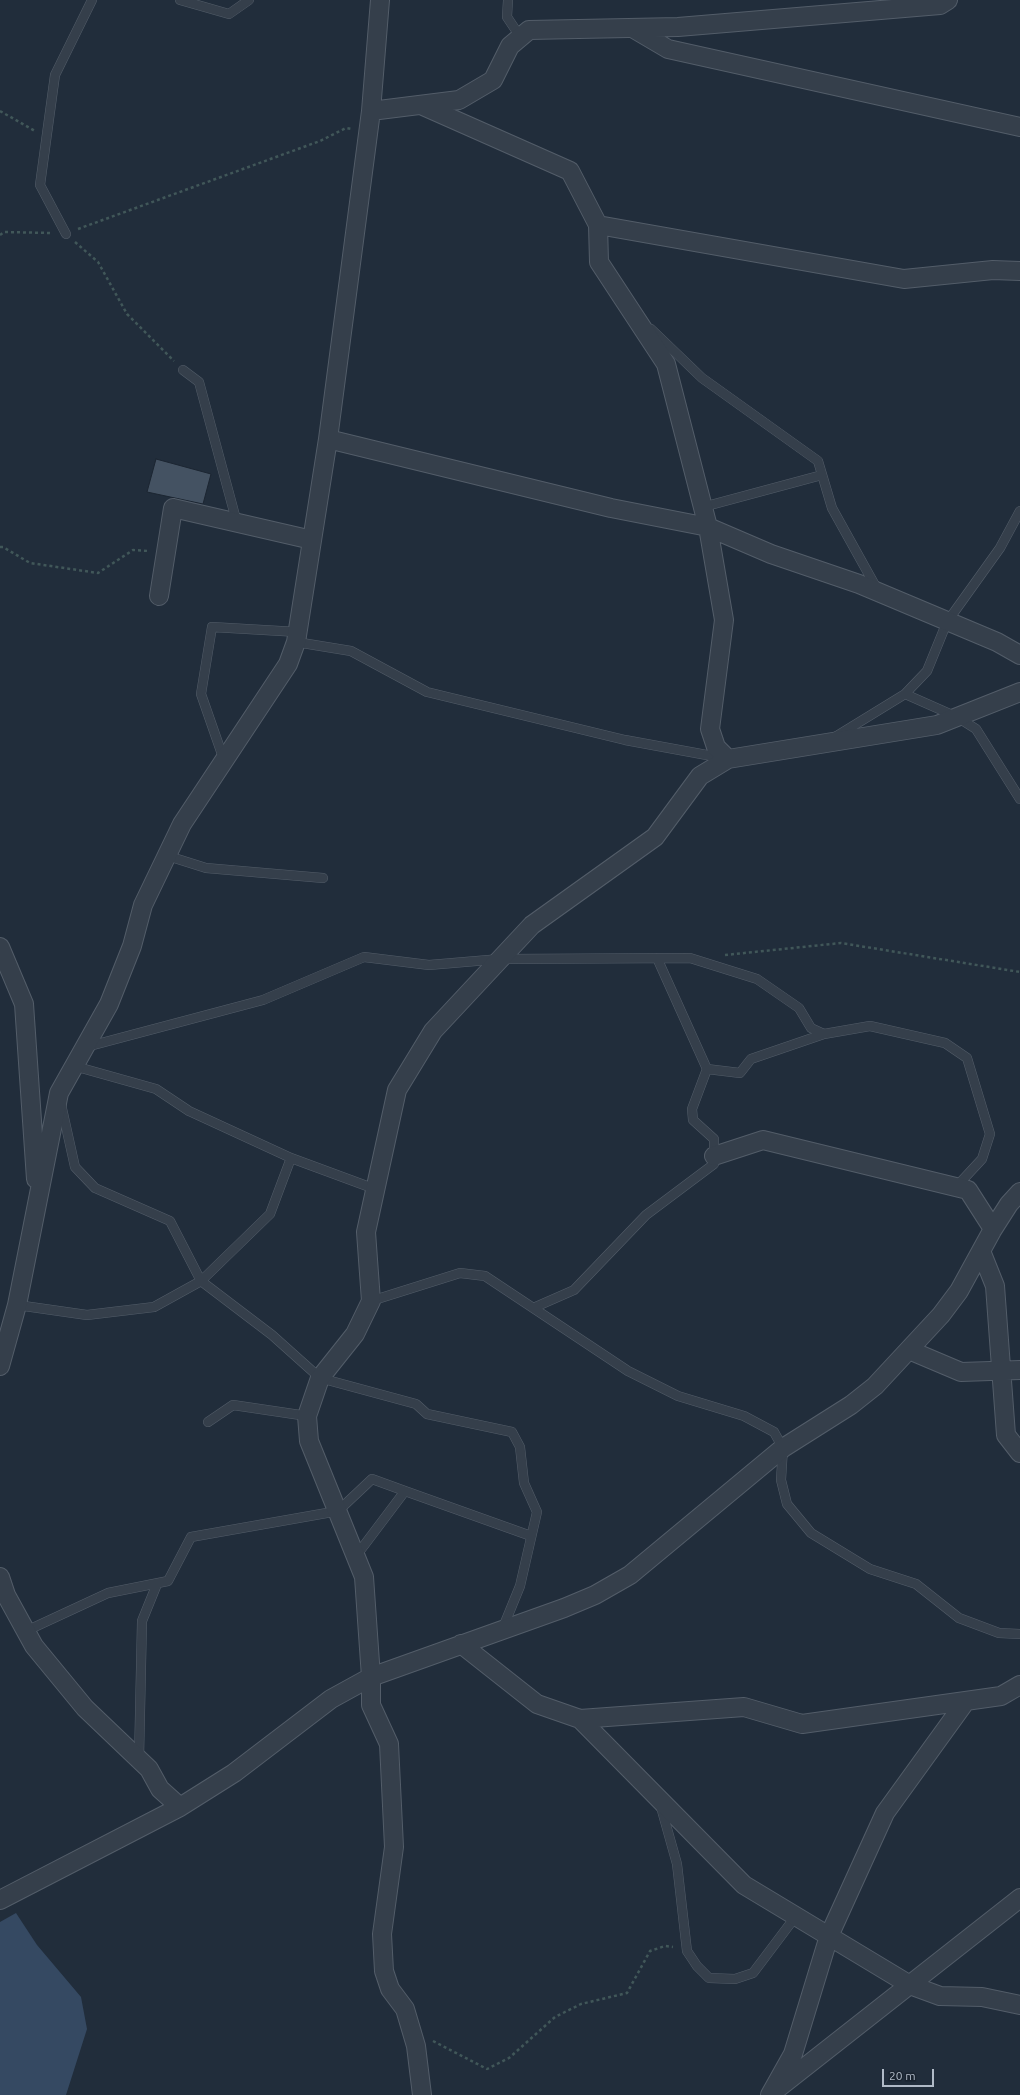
<!DOCTYPE html>
<html>
<head>
<meta charset="utf-8">
<style>
  body { margin:0 }
  #map { position:relative; width:1020px; height:2095px; overflow:hidden; background:#212d3b; font-family:Ubuntu,sans-serif }
  canvas { display:block }
  .scale { position:absolute; left:882px; top:2069px; width:52px; height:18px; box-sizing:border-box; border:2px solid #b0bac7; border-top:0; padding-left:5px; font-size:12px; line-height:14px; white-space:nowrap; color:#b0bac7; -webkit-text-stroke:3px #1a2430; paint-order:stroke }
</style>
</head>
<body>
<div id="map">
<canvas width="1020" height="2095"></canvas>
<div class="scale">20 m</div>
</div>
<script>
const g = document.querySelector('canvas').getContext('2d');
g.lineJoin = 'round';
function fill(path, color) { g.fillStyle = color; g.fill(path, 'evenodd'); }
const poly = rows => new Path2D(rows.map(r => 'M' + r).join(''));
function stroke(path, color, width, dash) { g.strokeStyle = color; g.lineWidth = width; g.lineCap = dash ? 'butt' : 'round'; g.setLineDash(dash || []); g.stroke(path); }
fill(poly([
  [16,1913,37,1945,81,1997,87,2029,66,2095,0,2095,0,1922]
]), '#354962');
const building = poly([
  [156,459,211,474,203,504,147,492,156,459]
]);
fill(building, '#445262');
stroke(building, '#1c2632', 1);
const lane = poly([
  [180,0,229,14,249,0],
  [508,0,507,17,521,38],
  [66,234,40,185,55,75,92,0],
  [651,329,702,378,818,461,832,508,877,589],
  [183,370,199,382,237,523],
  [703,507,822,475],
  [296,642,351,651,427,692,625,740,723,758],
  [905,694,957,717,976,729,1020,799],
  [835,737,905,694,927,671,947,622,1000,548,1020,511],
  [224,760,201,694,212,627,298,632],
  [168,856,206,868,323,878],
  [657,958,707,1069,740,1073,751,1059,824,1034],
  [86,1047,263,1000,364,957,429,965,500,959,690,958,757,979,799,1008,811,1028,824,1034,870,1026,945,1043,967,1058,990,1134,982,1159,956,1187],
  [74,1066,156,1089,189,1111,291,1158,375,1189],
  [61,1104,75,1167,95,1188,170,1221,201,1281,272,1335,320,1378,416,1404,427,1414,512,1432,520,1447,524,1483,537,1512,520,1586,502,1630],
  [371,1301,460,1273,485,1276,628,1371,678,1396,744,1416,774,1432,783,1448,781,1480,787,1504,811,1533,870,1569,916,1584,959,1618,999,1633,1020,1634],
  [17,1305,87,1315,154,1307,201,1281,270,1214,291,1158],
  [533,1308,574,1290,646,1215,714,1164,714,1139,693,1120,692,1109,707,1069],
  [208,1422,233,1405,307,1416],
  [356,1556,405,1491,531,1536],
  [26,1631,108,1593,168,1581,191,1537,338,1511,372,1479,405,1491],
  [139,1759,142,1621,157,1584],
  [661,1807,677,1864,687,1951,697,1966,709,1978,735,1979,753,1973,796,1916]
]);
const street = poly([
  [634,29,668,49,1020,127],
  [421,105,570,171,598,225,904,279,993,270,1020,271],
  [371,111,459,100,493,80,510,46,529,30,678,27,940,5,948,0],
  [598,225,599,262,666,364,708,527,724,620,710,729,716,747,728,759],
  [328,439,611,508,708,527,771,554,859,584,997,642,1020,655],
  [159,596,173,508,312,540],
  [0,947,24,1004,36,1179],
  [714,1156,763,1140,968,1190,993,1229],
  [981,1251,995,1286,1006,1435,1020,1453],
  [909,1350,961,1372,1020,1370],
  [0,1366,17,1305,59,1093,109,1004,132,946,143,905,182,824,288,664,296,642,328,439,371,111,380,0],
  [0,1577,6,1595,34,1646,85,1708,149,1769,160,1789,180,1807],
  [461,1644,537,1704,580,1719,744,1707,802,1724,1001,1696,1020,1685],
  [580,1719,744,1885,910,1985,940,1996,982,1997,1020,2005],
  [0,1900,180,1807,234,1773,331,1699,371,1677,564,1608,595,1595,630,1575,783,1448,851,1405,875,1386,941,1315,959,1291,993,1229,1009,1204,1020,1192],
  [777,2089,1020,1898],
  [422,2095,416,2046,405,2009,390,1989,384,1971,382,1934,394,1847,389,1744,371,1705,371,1677,364,1577,309,1441,307,1416,320,1378,355,1334,371,1301,366,1232,397,1090,433,1031,532,925,655,837,700,776,728,759,937,725,1020,692],
  [770,2095,793,2054,829,1936,885,1813,966,1701]
]);
stroke(lane, '#535d69', 10);
stroke(street, '#535d69', 20);
stroke(poly([
  [0,111,35,131],
  [78,229,320,141,346,128,352,129],
  [0,235,4,232,51,233],
  [75,242,98,262,127,314,174,361],
  [0,547,3,547,30,563,98,573,133,550,149,551],
  [725,955,841,943,1020,972],
  [433,2041,487,2069,509,2058,555,2017,581,2004,627,1993,650,1951,665,1946,673,1947]
]), '#415759', 2.5, [3, 3]);
stroke(lane, '#353f4b', 9);
stroke(street, '#353f4b', 18);
</script>
</body>
</html>
